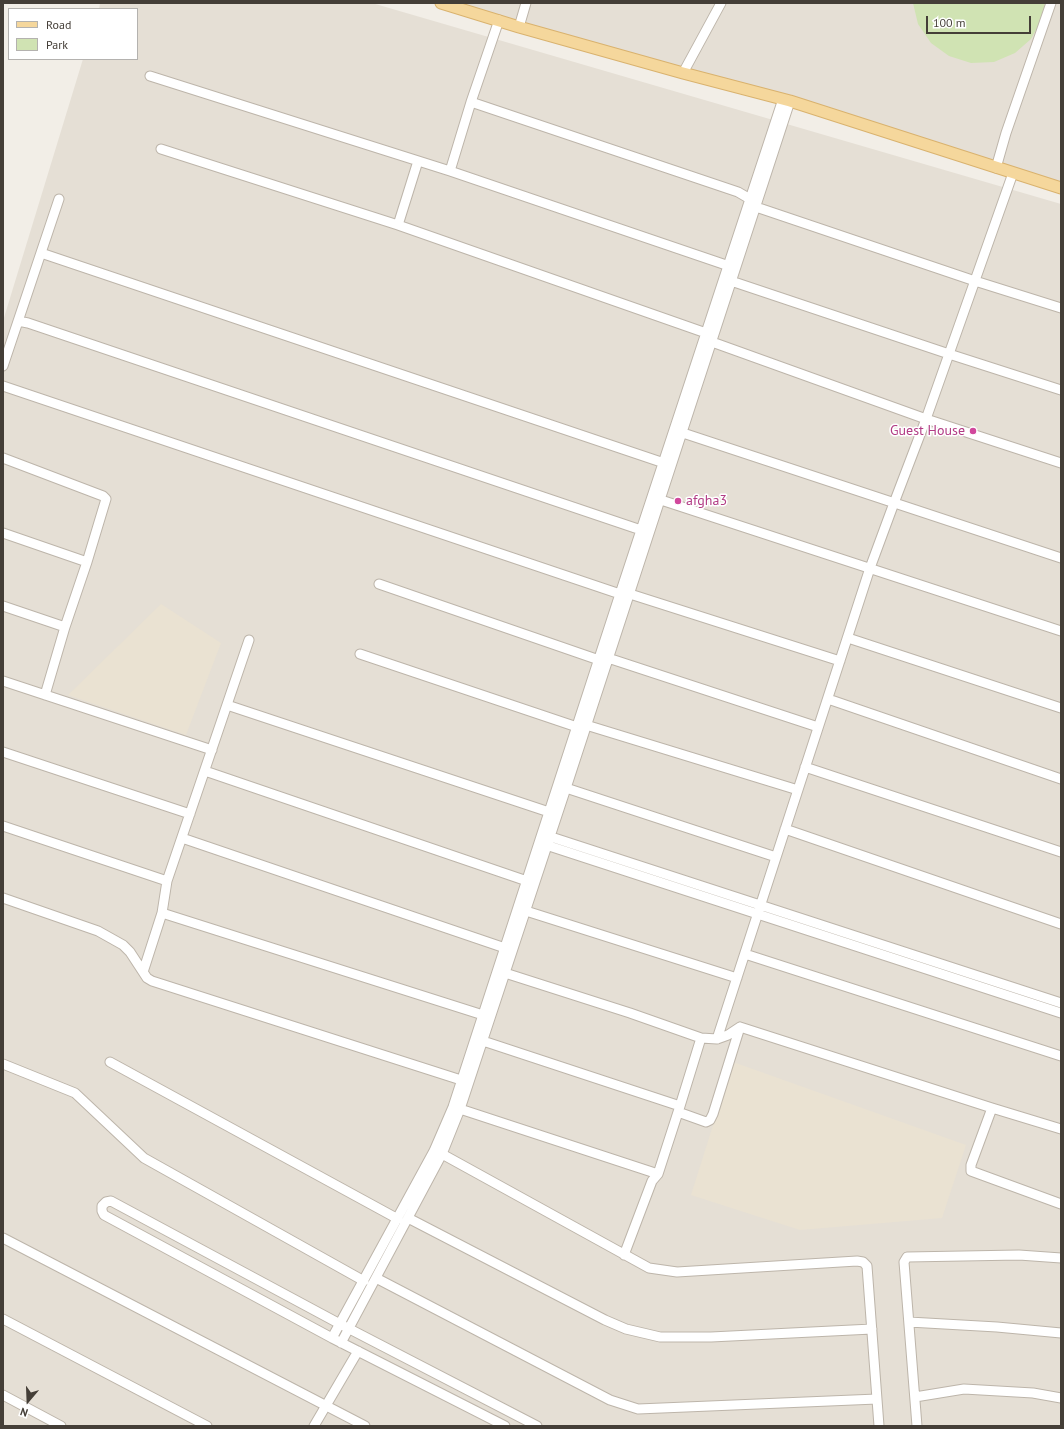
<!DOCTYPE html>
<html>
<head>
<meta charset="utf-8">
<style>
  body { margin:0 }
  #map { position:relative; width:1064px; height:1429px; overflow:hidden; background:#f2eee7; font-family:"PT Sans",sans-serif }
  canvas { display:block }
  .frame { position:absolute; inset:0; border:4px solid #443e37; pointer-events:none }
  .legend { position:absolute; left:8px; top:8px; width:130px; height:52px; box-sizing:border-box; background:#fff; border:1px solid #b4b2af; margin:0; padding:5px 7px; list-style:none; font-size:12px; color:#443e37 }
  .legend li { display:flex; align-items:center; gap:8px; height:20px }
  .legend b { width:20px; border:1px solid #b4b2af }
  .north { position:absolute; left:8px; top:1381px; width:40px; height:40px; -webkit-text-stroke:3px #fff; paint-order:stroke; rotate:199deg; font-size:11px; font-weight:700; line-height:16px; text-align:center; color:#443e37 }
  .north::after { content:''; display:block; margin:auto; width:14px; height:18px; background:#443e37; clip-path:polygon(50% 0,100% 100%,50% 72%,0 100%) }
  .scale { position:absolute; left:926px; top:16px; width:105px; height:18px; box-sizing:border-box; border:2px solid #443e37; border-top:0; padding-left:5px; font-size:12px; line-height:14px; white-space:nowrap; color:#443e37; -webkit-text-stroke:3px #fff; paint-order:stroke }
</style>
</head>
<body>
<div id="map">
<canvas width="1064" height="1429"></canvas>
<div class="frame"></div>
<ul class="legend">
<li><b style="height:5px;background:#f5d79c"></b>Road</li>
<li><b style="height:11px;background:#d0e3b3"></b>Park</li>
</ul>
<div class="north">N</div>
<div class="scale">100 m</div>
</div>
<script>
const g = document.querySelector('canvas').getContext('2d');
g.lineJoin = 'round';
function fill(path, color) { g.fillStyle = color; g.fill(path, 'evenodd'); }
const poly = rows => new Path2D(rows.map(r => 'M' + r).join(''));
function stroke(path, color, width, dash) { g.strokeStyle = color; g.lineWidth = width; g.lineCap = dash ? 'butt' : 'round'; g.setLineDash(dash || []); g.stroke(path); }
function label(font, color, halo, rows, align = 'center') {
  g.font = font + ' "PT Sans",sans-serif'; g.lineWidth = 3; g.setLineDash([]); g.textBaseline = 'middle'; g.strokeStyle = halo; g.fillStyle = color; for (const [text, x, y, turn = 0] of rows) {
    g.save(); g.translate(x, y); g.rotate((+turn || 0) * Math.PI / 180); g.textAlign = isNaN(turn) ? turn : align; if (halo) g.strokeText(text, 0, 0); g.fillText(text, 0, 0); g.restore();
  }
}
fill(poly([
  [100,3,372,3,1061,204,1061,1426,3,1426,3,321,83,59,137,59,137,9,99,9],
  [441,3,1061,3,1061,188,989,166]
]), '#e5dfd5');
fill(poly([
  [161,604,221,643,186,735,68,695],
  [733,1062,966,1145,942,1218,800,1230,691,1195]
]), '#eae2d2');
fill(poly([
  [913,3,1045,3,1041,21,1031,39,1015,53,994,62,971,63,949,56,931,43,918,24]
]), '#d0e3b3');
const minor = poly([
  [519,27,526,3],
  [683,73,721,3],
  [150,76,450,171,729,266],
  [471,102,738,192,750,199],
  [161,149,398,225,706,333],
  [996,168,1006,133,1051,3],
  [450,171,471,102,499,20],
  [756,207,975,281,1061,308],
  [398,225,418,161],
  [41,253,664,463],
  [731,281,949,354,1061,390],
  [18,321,28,323,641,530],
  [712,342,926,419,1061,463],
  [3,366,59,199],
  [3,386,620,594],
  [683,433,1061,558],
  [3,458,103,496,106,499,87,562,65,627,45,695],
  [661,500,1061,631],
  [3,533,87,562],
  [379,584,599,660],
  [630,594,840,661],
  [3,606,65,627],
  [848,638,1061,708],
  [360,654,577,727],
  [608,658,818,727],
  [3,681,212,750],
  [828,699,1061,779],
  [227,705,549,812],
  [586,725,798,790],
  [3,752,190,814],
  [805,767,1061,852],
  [205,771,527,881],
  [566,788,776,857],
  [3,826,167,881],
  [785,829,1061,924],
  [545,835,1061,1003],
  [182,838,505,948],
  [543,844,1061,1013],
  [3,898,98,931,123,945,130,952,147,978,152,981,461,1080],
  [526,911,737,978],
  [162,913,483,1015],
  [745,954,1061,1056],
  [143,972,162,913,167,881,249,640],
  [505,973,630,1013,701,1038],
  [717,1039,728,1035,740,1027,992,1108,1061,1129],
  [483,1041,680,1106],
  [110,1062,398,1219],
  [3,1064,75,1093,144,1158,364,1281],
  [992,1108,971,1165,971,1171,1061,1204],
  [460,1109,658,1174],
  [678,1112,706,1122,710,1120,713,1114,740,1027],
  [442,1154,649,1268,677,1272,857,1261,863,1262,867,1266,879,1426],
  [408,1218,605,1320,626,1329,660,1337,711,1337,872,1329],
  [3,1238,365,1426],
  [624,1255,652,1181,658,1174,680,1106,701,1038,717,1039,870,568,894,503,926,419,1013,173],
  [376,1278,610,1400,638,1409,877,1399],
  [3,1319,207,1426],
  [909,1322,997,1327,1061,1333],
  [332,1338,434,1151,453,1107,620,594,783,99],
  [341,1343,442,1154,460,1109,566,788,790,101],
  [3,1395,61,1426],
  [915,1397,964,1389,1033,1393,1061,1398],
  [314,1426,358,1351],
  [505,1426,332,1338,104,1215,102,1211,102,1206,106,1202,111,1201,340,1324,537,1426],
  [917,1426,904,1262,907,1257,1019,1255,1061,1258]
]);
const major = poly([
  [441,3,519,27,683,73,790,101,1061,188]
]);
stroke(minor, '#bdb5aa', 11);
stroke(major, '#d9b26e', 13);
stroke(minor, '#fff', 9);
stroke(major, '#f5d79c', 11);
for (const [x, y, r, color] of [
  [973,431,4,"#d1479c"],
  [678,501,4,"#d1479c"]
]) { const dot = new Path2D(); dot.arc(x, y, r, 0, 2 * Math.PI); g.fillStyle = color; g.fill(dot); stroke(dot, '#fff', 1.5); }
label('14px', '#b23c85', '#fff', [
  ["Guest House",965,431],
  ["afgha3",686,501,"left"]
], 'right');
</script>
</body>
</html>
